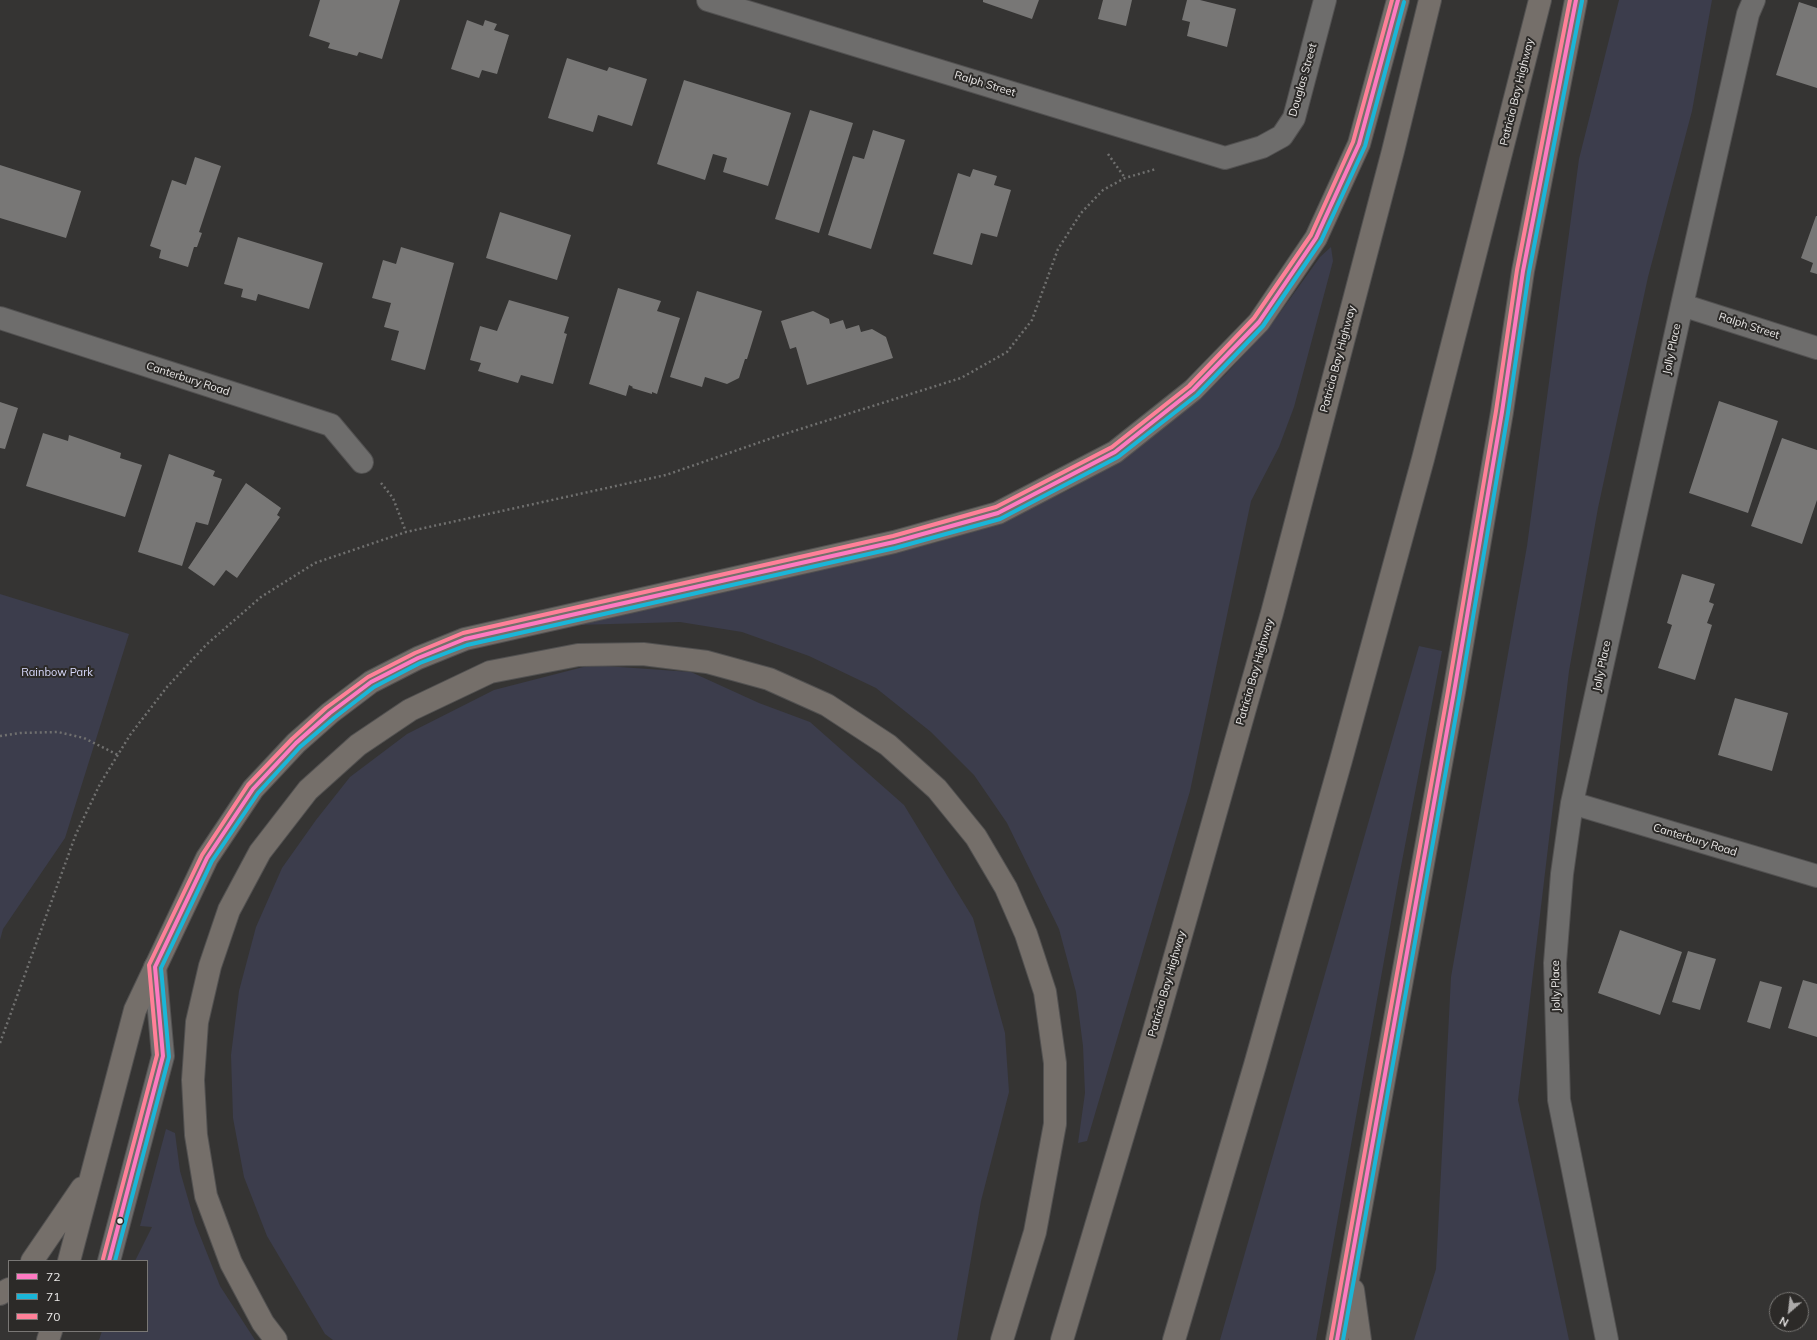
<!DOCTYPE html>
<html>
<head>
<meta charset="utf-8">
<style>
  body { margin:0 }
  #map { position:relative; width:1817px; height:1340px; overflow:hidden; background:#353433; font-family:Mulish,sans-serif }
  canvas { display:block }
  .legend { position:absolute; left:8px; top:1260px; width:140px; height:72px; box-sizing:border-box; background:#2c2a28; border:1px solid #797775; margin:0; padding:5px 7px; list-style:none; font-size:12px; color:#eceae9 }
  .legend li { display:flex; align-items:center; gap:8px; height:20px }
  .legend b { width:20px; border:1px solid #797775 }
  .north { position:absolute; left:1769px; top:1292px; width:40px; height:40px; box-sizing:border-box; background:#2c2a28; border:1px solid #797775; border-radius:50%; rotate:208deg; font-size:11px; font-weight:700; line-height:16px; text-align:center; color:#eceae9 }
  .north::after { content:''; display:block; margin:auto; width:14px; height:18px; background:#acaaa9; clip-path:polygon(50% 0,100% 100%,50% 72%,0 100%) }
</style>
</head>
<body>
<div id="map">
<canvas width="1817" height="1340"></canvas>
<ul class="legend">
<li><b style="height:5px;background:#fe7ac1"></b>72</li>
<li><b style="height:5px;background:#1ab6d8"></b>71</li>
<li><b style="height:5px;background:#ff8098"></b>70</li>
</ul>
<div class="north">N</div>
</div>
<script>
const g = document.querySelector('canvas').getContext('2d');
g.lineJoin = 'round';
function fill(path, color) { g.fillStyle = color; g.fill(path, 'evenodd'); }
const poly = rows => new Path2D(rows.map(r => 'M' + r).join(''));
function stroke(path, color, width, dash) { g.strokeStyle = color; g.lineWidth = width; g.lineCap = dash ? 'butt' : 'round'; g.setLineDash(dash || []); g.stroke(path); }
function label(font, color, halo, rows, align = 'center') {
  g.font = font + ' Mulish,sans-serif'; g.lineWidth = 4; g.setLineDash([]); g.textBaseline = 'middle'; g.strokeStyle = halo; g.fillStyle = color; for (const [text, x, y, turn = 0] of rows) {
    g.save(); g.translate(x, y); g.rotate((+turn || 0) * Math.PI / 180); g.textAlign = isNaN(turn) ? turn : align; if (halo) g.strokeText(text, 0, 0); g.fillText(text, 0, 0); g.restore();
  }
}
fill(poly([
  [1619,0,1712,0,1692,111,1648,277,1598,508,1569,671,1518,1100,1569,1340,1414,1340,1436,1269,1451,977,1527,546,1579,159],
  [1331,247,1333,261,1294,407,1279,447,1251,501,1190,791,1087,1141,1078,1143,1085,1093,1083,1046,1076,992,1059,929,1007,823,974,775,931,732,876,688,809,656,742,632,680,622,577,625,938,542,1007,518,1071,489,1128,453,1179,416,1226,374,1274,321,1320,257],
  [0,594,129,634,65,838,3,929,0,940],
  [1419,646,1442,651,1399,877,1316,1340,1220,1340],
  [591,665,691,672,759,703,810,722,904,805,973,918,1005,1033,1009,1092,981,1201,957,1340,333,1340,325,1334,267,1236,244,1177,233,1118,231,1055,239,991,256,927,282,868,316,820,350,777,407,734,494,690],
  [166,1129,175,1133,180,1171,195,1223,220,1286,255,1340,99,1340,102,1331,147,1331,147,1261,135,1261,152,1227,140,1226]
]), '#3c3d4c');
fill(poly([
  [320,0,400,0,382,59,359,52,357,56,328,48,330,43,309,36],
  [983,0,1039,0,1032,19,983,2],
  [1103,0,1132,0,1126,26,1098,19],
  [1187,0,1200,0,1236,9,1227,47,1187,36,1190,22,1182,20],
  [1799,2,1817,8,1817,88,1776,75],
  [467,20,483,26,485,20,497,24,494,30,509,35,497,74,482,70,479,78,451,69],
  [567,58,607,71,609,67,647,79,632,126,598,115,593,132,548,118],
  [684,80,791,113,768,186,723,172,727,158,713,154,705,180,657,164],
  [810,110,853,123,819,233,775,219],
  [873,130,905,140,871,249,828,235,853,156,864,159],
  [195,157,221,166,199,232,202,233,197,247,194,247,188,267,159,258,161,250,150,246,172,180,186,185],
  [0,165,81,191,66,238,0,218],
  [973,169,997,176,994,185,1011,190,997,237,981,233,972,265,933,254,958,173,970,177],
  [500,212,571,235,557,280,486,258],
  [1816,216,1817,216,1817,274,1810,272,1813,263,1801,258],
  [238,237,323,263,309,309,258,294,256,301,241,297,243,289,224,284],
  [401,247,454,263,425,370,391,360,399,331,384,327,391,303,372,298,383,260,396,264],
  [618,288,661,301,657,311,680,318,657,394,652,392,652,394,632,388,633,387,629,385,626,396,589,384],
  [697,291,762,311,747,359,745,359,739,378,727,384,705,377,702,387,670,377],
  [509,300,569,317,564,333,567,334,553,384,521,375,518,383,478,371,481,363,470,360,480,326,497,331],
  [813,311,829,319,830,324,843,320,846,329,859,325,861,332,872,329,886,337,893,358,807,385,796,347,790,349,781,321],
  [1719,401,1778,421,1748,513,1689,493],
  [0,402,18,408,5,449,0,448],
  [43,433,68,441,69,435,121,453,120,458,142,465,125,517,26,486],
  [1782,438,1817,450,1817,500,1802,544,1751,526],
  [169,454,215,471,213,476,222,479,208,525,196,522,182,566,138,552],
  [246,483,281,508,277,515,280,517,237,578,226,570,214,586,188,568],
  [1682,574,1715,584,1709,602,1714,604,1707,623,1712,625,1695,680,1658,668,1672,625,1667,623],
  [1735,698,1788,713,1772,771,1718,755],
  [1620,930,1682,952,1660,1015,1598,993],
  [1688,951,1716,959,1700,1010,1672,1002],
  [1803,980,1817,984,1817,1037,1788,1028],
  [1760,981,1782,987,1770,1029,1747,1022]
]), '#787776');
const minor = poly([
  [708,0,1225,158,1262,147,1282,136,1294,118,1325,0],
  [1682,305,1817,348],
  [0,318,331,425,362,462],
  [1572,803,1817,876],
  [109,1261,163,1056,155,967],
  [1607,1340,1559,1100,1555,963,1562,874,1572,803,1682,305,1748,14,1754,0]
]);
const highway = poly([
  [32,1261,82,1188],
  [69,1261,135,1010,207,858,253,789,296,743,330,713,371,682,418,658,465,639,894,542,998,513,1115,452,1193,390,1259,322,1316,238,1359,144,1398,0],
  [1353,1290,1360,1340],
  [0,1294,9,1289],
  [48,1340,51,1331],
  [276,1340,263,1323,231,1263,206,1196,196,1135,193,1080,197,1022,210,966,229,910,260,852,308,790,358,745,410,710,490,672,578,655,643,654,707,662,769,679,827,705,888,745,937,789,976,837,1006,888,1026,934,1045,992,1055,1063,1055,1124,1035,1232,1002,1340],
  [1062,1340,1152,1038,1272,613,1393,151,1430,0],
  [1174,1340,1255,1065,1341,760,1423,459,1540,0],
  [1337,1340,1454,692,1502,412,1523,271,1576,0]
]);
stroke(minor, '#525151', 24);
stroke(highway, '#525151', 24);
stroke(poly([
  [1108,154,1125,178],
  [381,483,393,498,406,532],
  [0,736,20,733,58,732,84,738,118,755],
  [0,1043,76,834,100,784,130,735,167,687,207,644,261,597,315,563,406,532,666,475,772,438,961,378,1007,352,1032,320,1058,249,1081,213,1103,190,1125,178,1156,169]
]), '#70706f', 2.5, [2, 3]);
stroke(minor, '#6e6d6c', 22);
stroke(highway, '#756f6a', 22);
stroke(poly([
  [109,1261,163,1056,155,967,207,858,253,789,296,743,330,713,371,682,418,658,465,639,894,542,998,513,1115,452,1193,390,1259,322,1316,238,1359,144,1398,0],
  [1337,1340,1454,692,1502,412,1523,271,1576,0]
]), '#fe7ac1', 4);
stroke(poly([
  [115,1261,169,1057,161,968,212,861,258,793,300,747,334,718,374,687,420,663,467,645,895,548,1000,519,1118,457,1197,395,1263,326,1321,241,1365,146,1404,2],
  [1343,1340,1460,693,1508,413,1529,272,1582,1]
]), '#1ab6d8', 4);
stroke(poly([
  [103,1259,157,1055,149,965,202,855,248,785,292,739,326,708,368,677,415,653,463,633,893,536,996,507,1112,447,1189,386,1254,318,1311,235,1353,142,1392,0],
  [1331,1339,1448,691,1496,411,1517,270,1570,0]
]), '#ff8098', 4);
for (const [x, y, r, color] of [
  [120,1221,3.5,"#eceae9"]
]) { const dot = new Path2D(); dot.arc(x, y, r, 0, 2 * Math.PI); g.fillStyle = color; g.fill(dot); stroke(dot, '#2c2a28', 1.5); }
label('11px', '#eceae9', '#2c2a28', [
  ["Douglas Street",1303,80,-74],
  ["Ralph Street",985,84,17],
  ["Patricia Bay Highway",1517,92,-76],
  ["Ralph Street",1749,326,18],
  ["Jolly Place",1672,349,-78],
  ["Patricia Bay Highway",1338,359,-75],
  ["Canterbury Road",188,379,18],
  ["Jolly Place",1602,666,-78],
  ["Patricia Bay Highway",1255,672,-74],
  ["Canterbury Road",1695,840,17],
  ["Patricia Bay Highway",1167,984,-74],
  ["Jolly Place",1556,986,-91]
]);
label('11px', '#dbdcfe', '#2c2a28', [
  ["Rainbow Park",57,673]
]);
</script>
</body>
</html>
